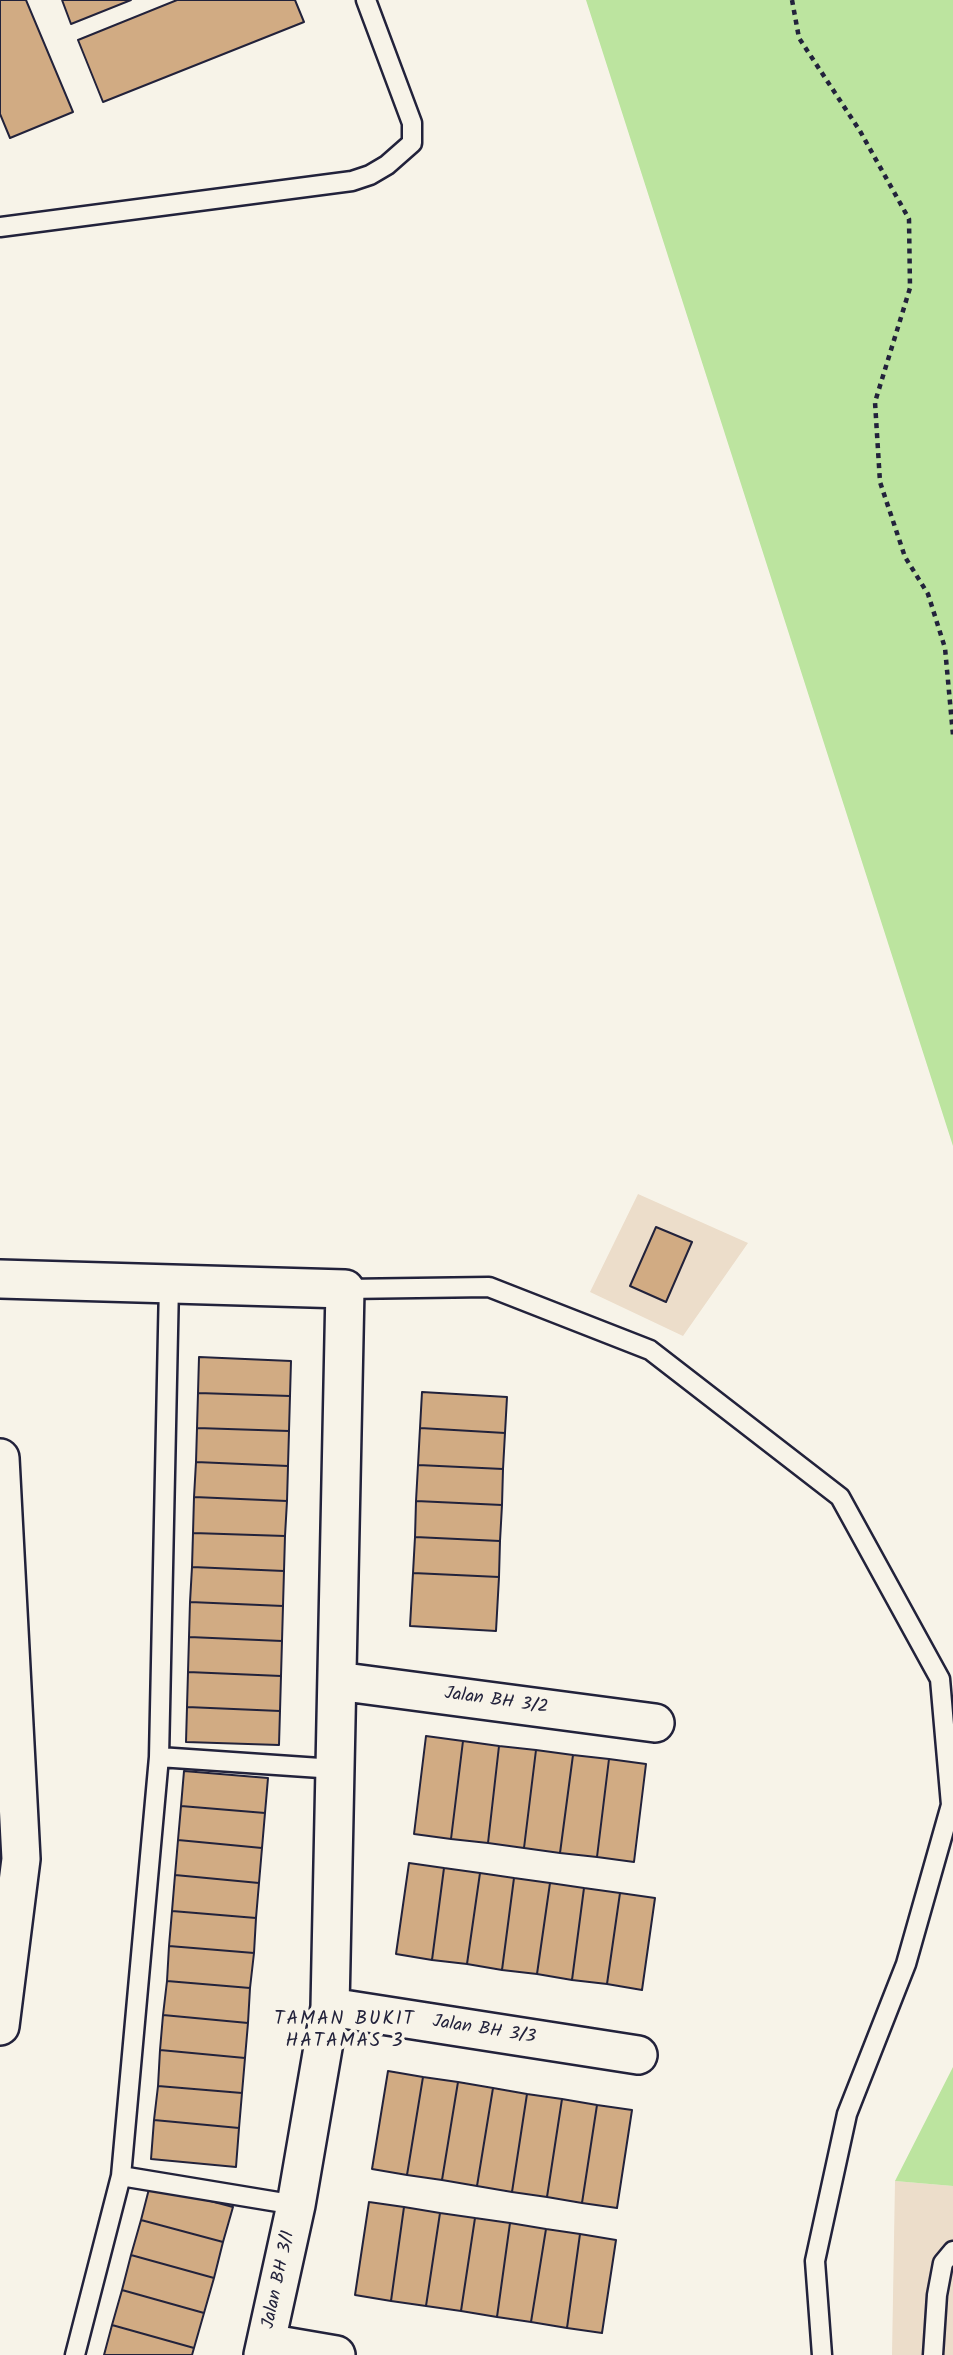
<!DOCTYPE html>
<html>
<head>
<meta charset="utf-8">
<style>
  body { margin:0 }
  canvas { display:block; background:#f7f3e8 }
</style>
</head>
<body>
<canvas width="953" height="2355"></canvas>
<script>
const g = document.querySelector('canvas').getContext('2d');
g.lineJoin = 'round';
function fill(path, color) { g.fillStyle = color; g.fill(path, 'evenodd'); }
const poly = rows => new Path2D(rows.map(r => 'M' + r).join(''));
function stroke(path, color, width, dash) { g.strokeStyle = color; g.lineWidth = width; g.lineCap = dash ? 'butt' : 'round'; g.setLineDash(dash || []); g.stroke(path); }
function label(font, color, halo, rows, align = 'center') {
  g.font = font + ' Kalam,sans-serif'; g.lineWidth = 7; g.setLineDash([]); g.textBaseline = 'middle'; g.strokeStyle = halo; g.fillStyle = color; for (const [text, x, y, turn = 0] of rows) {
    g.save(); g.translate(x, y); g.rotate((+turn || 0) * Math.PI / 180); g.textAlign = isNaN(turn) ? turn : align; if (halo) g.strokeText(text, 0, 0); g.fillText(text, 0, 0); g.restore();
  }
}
fill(poly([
  [638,1194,748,1243,683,1336,590,1292],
  [895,2181,953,2186,953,2355,892,2355]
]), '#ecddca');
fill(poly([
  [586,0,953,0,953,1146],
  [953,2067,953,2186,895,2181]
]), '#bce49f');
const building = poly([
  [0,0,26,0,73,112,10,138,0,114,0,0],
  [62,0,131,0,71,24,62,0],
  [177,0,295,0,304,22,103,102,78,40,177,0],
  [656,1227,692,1242,666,1302,630,1286,656,1227],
  [199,1357,291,1361,290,1396,198,1393,199,1357],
  [422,1392,507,1397,505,1433,420,1428,422,1392],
  [198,1393,290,1396,289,1431,197,1428,198,1393],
  [197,1428,289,1431,288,1466,196,1462,197,1428],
  [420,1428,505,1433,503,1469,418,1465,420,1428],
  [196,1462,288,1466,287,1501,194,1497,196,1462],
  [418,1465,503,1469,502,1505,416,1501,418,1465],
  [194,1497,287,1501,285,1536,193,1533,194,1497],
  [416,1501,502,1505,500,1541,415,1537,416,1501],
  [193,1533,285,1536,284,1571,192,1567,193,1533],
  [415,1537,500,1541,499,1577,413,1573,415,1537],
  [192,1567,284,1571,283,1606,190,1602,192,1567],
  [413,1573,499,1577,496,1631,410,1626,413,1573],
  [190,1602,283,1606,282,1641,189,1637,190,1602],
  [189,1637,282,1641,281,1676,188,1672,189,1637],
  [188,1672,281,1676,280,1711,187,1707,188,1672],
  [187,1707,280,1711,279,1745,186,1742,187,1707],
  [426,1736,463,1741,451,1839,414,1834,426,1736],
  [463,1741,499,1746,488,1843,451,1839,463,1741],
  [499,1746,536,1750,524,1848,488,1843,499,1746],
  [536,1750,573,1755,560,1853,524,1848,536,1750],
  [573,1755,609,1759,597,1857,560,1853,573,1755],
  [609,1759,646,1764,634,1862,597,1857,609,1759],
  [184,1771,268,1778,265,1813,181,1806,184,1771],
  [181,1806,265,1813,262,1848,178,1840,181,1806],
  [178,1840,262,1848,259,1883,175,1875,178,1840],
  [409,1863,444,1868,432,1960,396,1954,409,1863],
  [444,1868,480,1873,467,1964,432,1960,444,1868],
  [480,1873,514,1878,502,1970,467,1964,480,1873],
  [175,1875,259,1883,256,1918,172,1911,175,1875],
  [514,1878,550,1883,537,1974,502,1970,514,1878],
  [550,1883,584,1888,572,1980,537,1974,550,1883],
  [584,1888,620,1893,607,1984,572,1980,584,1888],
  [620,1893,655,1898,642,1990,607,1984,620,1893],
  [172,1911,256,1918,254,1953,169,1946,172,1911],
  [169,1946,254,1953,250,1988,167,1981,169,1946],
  [167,1981,250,1988,248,2023,163,2015,167,1981],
  [163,2015,248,2023,245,2058,160,2050,163,2015],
  [160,2050,245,2058,242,2093,158,2086,160,2050],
  [388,2071,423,2077,407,2175,372,2169,388,2071],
  [423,2077,458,2082,442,2180,407,2175,423,2077],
  [458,2082,493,2088,477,2186,442,2180,458,2082],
  [158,2086,242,2093,239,2128,154,2120,158,2086],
  [493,2088,527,2094,512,2192,477,2186,493,2088],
  [527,2094,562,2099,547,2197,512,2192,527,2094],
  [562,2099,597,2105,582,2203,547,2197,562,2099],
  [597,2105,632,2110,617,2208,582,2203,597,2105],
  [154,2120,239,2128,236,2167,151,2159,154,2120],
  [150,2185,233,2207,223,2242,141,2220,150,2185],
  [369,2202,404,2207,391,2301,355,2295,369,2202],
  [404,2207,440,2213,426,2306,391,2301,404,2207],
  [440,2213,475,2218,461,2311,426,2306,440,2213],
  [475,2218,510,2223,497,2317,461,2311,475,2218],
  [141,2220,223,2242,214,2278,131,2255,141,2220],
  [510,2223,546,2229,531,2322,497,2317,510,2223],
  [546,2229,580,2234,567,2328,531,2322,546,2229],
  [580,2234,616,2240,602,2333,567,2328,580,2234],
  [131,2255,214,2278,204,2313,122,2290,131,2255],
  [122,2290,204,2313,194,2348,112,2325,122,2290],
  [112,2325,194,2348,192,2355,104,2355,112,2325]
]);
fill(building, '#d1ab83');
stroke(building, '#22223b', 2);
const lane = poly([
  [0,227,352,181,370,175,387,165,412,143,412,123,366,0],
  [345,1289,489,1287,650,1350,840,1497,940,1679,951,1805,906,1964,847,2114,815,2261,822,2355],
  [159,1757,335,1769],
  [121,2176,296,2205],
  [75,2355,121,2176,159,1757,169,1284],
  [933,2355,937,2295,943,2263,953,2251]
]);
const street = poly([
  [0,1279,345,1289,330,2007,296,2205,263,2355],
  [0,1458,21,1859,0,2026],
  [337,1681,655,1723],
  [330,2007,638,2055],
  [266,2343,336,2355]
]);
stroke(lane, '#22223b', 23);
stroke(street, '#22223b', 42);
stroke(poly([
  [792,0,799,38,860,131,909,219,910,288,875,402,880,482,905,557,928,594,945,648,953,735]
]), '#22223b', 4.5, [5, 5]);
stroke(lane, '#f7f3e8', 18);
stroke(street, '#f7f3e8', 37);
label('18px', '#22223b', '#f7f3e8', [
  ["Jalan BH 3/2",496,1702,8],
  ["Jalan BH 3/3",484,2031,9],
  ["Jalan BH 3/1",280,2280,-78]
]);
g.letterSpacing = '2px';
label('19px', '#22223b', '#f7f3e8', [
  ["TAMAN BUKIT",345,2021],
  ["HATAMAS 3",345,2043]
]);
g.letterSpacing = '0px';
</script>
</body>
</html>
